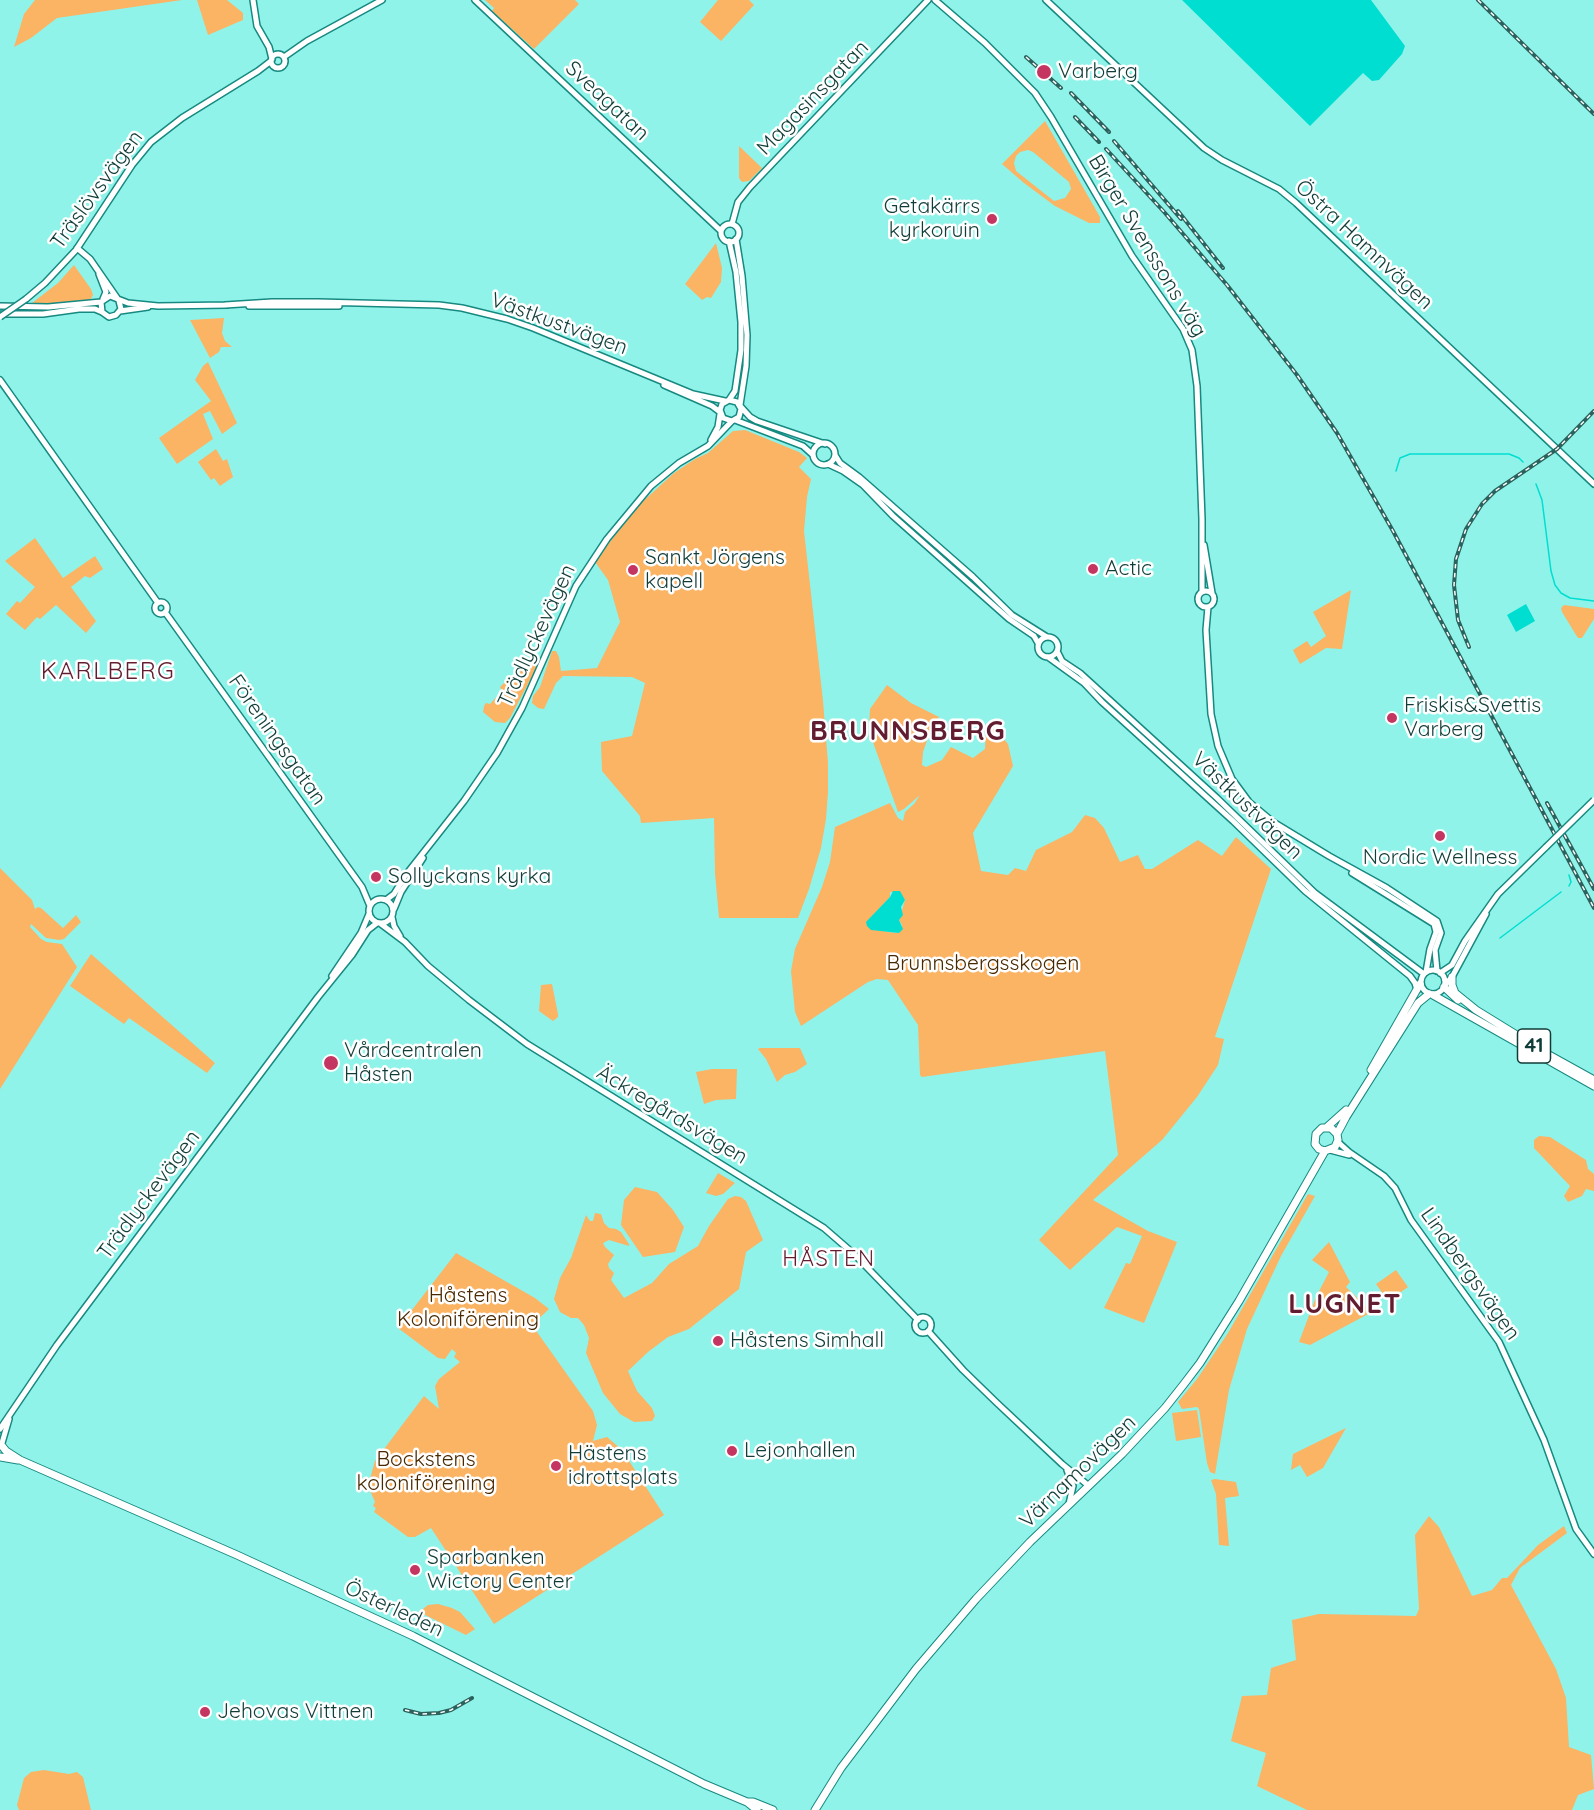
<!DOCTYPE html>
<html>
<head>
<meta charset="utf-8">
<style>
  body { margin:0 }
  canvas { display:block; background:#90f3e9 }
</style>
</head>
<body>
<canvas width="1594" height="1810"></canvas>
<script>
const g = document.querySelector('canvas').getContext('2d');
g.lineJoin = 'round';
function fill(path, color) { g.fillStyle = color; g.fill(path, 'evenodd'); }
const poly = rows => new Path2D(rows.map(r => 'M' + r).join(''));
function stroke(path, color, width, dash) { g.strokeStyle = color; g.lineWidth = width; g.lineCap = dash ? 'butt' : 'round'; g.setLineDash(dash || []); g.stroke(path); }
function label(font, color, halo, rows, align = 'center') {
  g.font = font + ' Quicksand,sans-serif'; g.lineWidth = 5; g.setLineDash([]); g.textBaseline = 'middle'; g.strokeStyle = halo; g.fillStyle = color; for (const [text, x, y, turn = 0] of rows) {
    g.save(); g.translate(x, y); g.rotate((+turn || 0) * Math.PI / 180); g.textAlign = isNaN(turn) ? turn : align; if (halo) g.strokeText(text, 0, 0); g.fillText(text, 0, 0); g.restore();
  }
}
fill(poly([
  [35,0,182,0,57,18,31,38,14,47,24,14],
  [197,0,227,0,243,13,243,20,208,35],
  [485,0,575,0,579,4,534,49,492,11,494,8],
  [718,0,749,0,754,5,721,41,700,22],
  [1045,121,1100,217,1100,223,1089,223,1055,206,1024,183,1002,164],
  [1028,150,1033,152,1069,182,1071,189,1065,198,1054,201,1016,171,1014,163,1016,156,1020,152],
  [739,146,762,168,749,181,742,182,739,178],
  [716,243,722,268,721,282,711,298,707,297,702,300,685,284],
  [74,265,91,289,93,295,90,300,67,303,32,303,58,283],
  [224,318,222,333,225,341,232,347,221,347,219,352,210,358,190,320],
  [208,362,237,423,222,434,210,411,203,414,213,439,177,464,159,438,211,401,195,380,203,366],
  [745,430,799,452,807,458,799,467,811,479,807,497,804,531,823,701,828,763,828,792,826,819,821,848,809,889,798,918,719,918,715,873,714,818,641,823,640,816,602,771,601,742,632,736,645,683,632,677,563,676,556,683,544,709,538,708,532,703,533,696,540,687,552,651,556,651,559,657,561,671,597,668,620,622,608,580,595,562,624,523,640,504,674,473,695,459,708,453,733,431],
  [216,449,223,461,227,459,233,477,220,486,214,478,211,480,198,462],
  [35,538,63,578,95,556,103,569,90,578,85,576,71,587,96,621,86,633,56,605,40,619,37,617,25,630,6,614,17,601,20,603,35,587,5,561],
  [1351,590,1342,649,1326,648,1300,664,1293,650,1307,641,1311,647,1326,636,1313,612],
  [1564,605,1594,609,1594,619,1582,638,1578,638,1576,635,1562,612,1561,608],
  [527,658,538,665,510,718,505,723,495,722,483,712,484,706,486,703,490,704,502,691,500,687,510,677,514,679,526,665,524,662],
  [887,685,911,703,939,717,929,735,923,752,922,765,926,767,942,760,951,747,973,758,985,749,986,725,996,730,1008,744,1013,766,973,833,981,871,1008,875,1015,868,1026,871,1036,850,1072,832,1085,815,1095,818,1104,828,1120,862,1138,855,1145,869,1152,869,1198,840,1222,856,1236,837,1271,869,1215,1037,1224,1039,1218,1065,1197,1097,1162,1140,1093,1200,1148,1231,1177,1242,1144,1323,1104,1308,1126,1263,1130,1264,1142,1236,1117,1227,1070,1270,1039,1240,1118,1155,1105,1051,922,1077,920,1075,918,1025,888,980,877,979,868,982,801,1026,795,1012,791,971,795,949,822,887,830,862,835,827,890,803,898,818,903,821,905,812,914,804,920,795,904,809,898,812,874,745,869,727,870,709],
  [890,892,901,894,905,900,899,920,902,925,899,933,887,932,867,922,890,897],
  [0,868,32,900,35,909,38,907,41,908,63,928,76,915,81,922,64,939,59,940,46,938,31,924,30,927,41,939,47,942,62,944,77,967,0,1089],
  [91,954,215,1063,207,1073,129,1018,124,1024,70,986],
  [552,984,558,1014,558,1017,553,1021,539,1011,541,985],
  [760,1048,800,1048,807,1064,795,1072,785,1075,777,1082,766,1059,758,1049],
  [712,1069,737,1069,736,1099,716,1100,704,1104,696,1072],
  [1539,1136,1550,1137,1586,1160,1588,1169,1594,1174,1594,1191,1586,1189,1582,1196,1568,1202,1564,1196,1570,1186,1534,1148,1534,1140],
  [718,1173,735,1183,723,1194,716,1196,706,1193],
  [635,1187,657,1192,673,1210,684,1227,675,1252,643,1257,621,1225,624,1200],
  [1308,1194,1315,1196,1281,1256,1247,1329,1229,1390,1215,1474,1210,1472,1207,1463,1199,1409,1197,1407,1182,1409,1178,1402,1197,1379,1228,1333],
  [735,1196,741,1197,746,1201,763,1240,746,1252,739,1289,689,1329,668,1337,648,1352,628,1371,637,1391,652,1408,655,1416,652,1421,634,1422,620,1414,603,1393,586,1353,589,1338,584,1325,578,1318,571,1318,560,1312,554,1299,560,1278,571,1258,586,1215,590,1221,593,1221,595,1213,601,1214,604,1223,609,1228,616,1229,621,1232,629,1244,629,1246,609,1240,603,1243,605,1247,614,1255,608,1264,609,1268,614,1273,611,1280,624,1298,652,1283,669,1264,698,1246,709,1226,728,1199],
  [1329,1242,1350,1282,1346,1287,1372,1312,1310,1345,1299,1342,1316,1297,1329,1272,1312,1260],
  [456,1253,535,1298,549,1309,532,1325,593,1411,597,1425,593,1441,607,1437,622,1450,664,1515,494,1624,431,1528,415,1537,408,1537,374,1512,376,1508,373,1506,375,1502,368,1486,375,1461,424,1396,439,1409,435,1386,439,1379,460,1362,454,1357,456,1353,452,1349,445,1359,438,1358,398,1328],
  [1396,1270,1408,1287,1388,1301,1376,1284],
  [1197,1410,1201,1437,1176,1441,1172,1413],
  [1346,1428,1323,1468,1307,1477,1300,1465,1291,1470,1293,1454],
  [1215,1479,1236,1482,1239,1496,1225,1498,1229,1546,1219,1545,1216,1494,1211,1480],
  [1429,1516,1439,1527,1472,1596,1492,1590,1502,1578,1507,1578,1538,1545,1564,1526,1567,1533,1520,1568,1511,1585,1556,1669,1566,1698,1569,1747,1591,1755,1594,1789,1578,1795,1572,1810,1307,1810,1257,1786,1266,1753,1231,1741,1242,1696,1267,1695,1271,1668,1296,1660,1292,1620,1319,1614,1416,1616,1419,1609,1415,1535],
  [438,1604,452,1608,460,1612,475,1629,466,1635,419,1612,428,1605],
  [44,1770,69,1774,77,1772,83,1777,91,1810,19,1810,17,1805,24,1778,31,1772]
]), '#fbb364');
fill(poly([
  [1182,0,1371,0,1405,46,1402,54,1379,80,1372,81,1363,73,1310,126],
  [1526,604,1535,621,1516,632,1507,615],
  [893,891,900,891,905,900,901,907,903,915,899,920,903,929,899,933,871,930,867,926,866,922,890,897]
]), '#00ded1');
stroke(poly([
  [1396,471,1400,458,1410,454,1509,454,1519,458,1523,462],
  [1536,484,1542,500,1551,571,1555,585,1561,593,1570,598,1594,601],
  [1569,886,1571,882,1569,875],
  [1500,938,1561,892]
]), '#00ded1', 1.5);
const minor = poly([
  [253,0,257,26,269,47,272,59],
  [475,0,721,231],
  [935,0,985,43,1035,93,1051,117,1132,256,1183,329,1192,350,1197,386,1202,519,1202,592],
  [1046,0,1204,148,1222,160,1279,189,1296,203,1594,484],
  '271 61a7 7 0 1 1 14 0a7 7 0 1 1-14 0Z',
  [284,57,307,41,382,0],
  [732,224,738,202,750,187,928,0],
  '721 233a9 9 0 1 1 18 0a9 9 0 1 1-18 0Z',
  [736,239,742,276,747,335,746,366,740,405],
  [77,248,90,259,117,298],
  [99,274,106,292,103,299],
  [26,299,45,283,76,250,132,165,151,142,182,118,258,71,271,61],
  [119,301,121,309,116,315,109,317,102,312,101,302,110,296,128,303,158,306,228,305],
  [225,305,272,302,318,302,439,305,462,308,507,319,533,328,693,394,725,401],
  [0,306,48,307,101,302],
  [249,306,339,306],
  [120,311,148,307],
  [2,314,43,314,79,309,95,309,102,312],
  [0,380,158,603],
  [664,385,712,406,720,412],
  [729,400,737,402,741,409,739,417,732,421,723,418,720,410,722,404,729,400,735,391,741,350,741,322,736,272,729,241],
  [741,407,750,417,757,421,825,444],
  [735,420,803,446,813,455],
  [711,440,718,427,720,414],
  '813 454a11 11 0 1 1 22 0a11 11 0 1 1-22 0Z',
  [835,455,840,463,859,477,973,577,1012,615,1047,637],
  [828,464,843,471,863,485,893,516,1009,619,1034,636,1038,643],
  [1204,545,1212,593],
  '1198 599a8 8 0 1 1 16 0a8 8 0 1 1-16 0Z',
  '155 608a6 6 0 1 1 12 0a6 6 0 1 1-12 0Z',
  [1208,607,1206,630,1211,714,1218,746,1232,779,1249,802,1273,822,1329,856,1387,888,1437,921,1441,933,1435,950,1437,971],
  [165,612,362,887,370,906],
  '1038 647a10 10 0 1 1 20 0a10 10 0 1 1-20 0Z',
  [1057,651,1062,661,1080,673,1217,798,1315,893,1424,974],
  [1048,657,1084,683,1102,702,1233,821,1305,891,1410,976,1415,983,1417,990],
  [1352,873,1434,924,1436,932,1430,949,1426,972],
  '369 911a12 12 0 1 1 24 0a12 12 0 1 1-24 0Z',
  [386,900,394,894,405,876,464,801,497,753,522,708,576,586,607,539,651,486,679,463,708,446,732,421],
  [394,909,401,892,423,858],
  [392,917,394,926,400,936],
  [381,924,405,942,428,966,469,1000,527,1044,824,1228,854,1254,918,1320],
  '1421 982a12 12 0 1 1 24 0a12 12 0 1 1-24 0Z',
  [1440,973,1452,965,1465,941,1498,894,1546,847],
  [332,976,361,933,369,914],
  [1445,985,1452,977,1486,914],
  [1338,1142,1349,1152,1384,1176,1395,1188,1411,1220,1499,1342,1544,1440,1576,1529,1594,1554],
  [1330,1150,1349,1155],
  '915 1325a8 8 0 1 1 16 0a8 8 0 1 1-16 0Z',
  [928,1331,963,1370,997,1403,1062,1464,1089,1486],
  [0,1429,57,1345,318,997,352,955,368,930,377,923],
  [2,1443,9,1419],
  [1067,1470,1073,1486,1069,1504]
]);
const major = poly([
  [1452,977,1452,985,1455,993,1476,1010,1549,1055,1594,1080],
  [1444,987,1458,1000],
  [1433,995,1594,1086],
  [1371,1070,1420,984],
  [1327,1127,1346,1110],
  [1337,1134,1331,1128,1322,1128,1316,1134,1315,1144,1319,1149,1325,1151,1335,1147,1338,1140,1337,1134,1346,1117,1418,1003,1429,994],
  [2,1446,6,1451,20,1460,237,1555,413,1636,704,1784,747,1802,753,1802,773,1810],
  [0,1457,18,1460],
  [747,1802,757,1810],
  [815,1810,841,1768,916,1669,976,1599,1030,1542,1122,1454,1165,1408,1184,1384,1200,1363,1239,1301,1325,1151]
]);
stroke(minor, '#168981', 8);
stroke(major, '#168981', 9);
stroke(minor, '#fff', 5);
stroke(major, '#fff', 7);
const rail = poly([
  [1478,0,1594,114],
  [1026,57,1061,88],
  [1071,93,1109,132],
  [1075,117,1099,142],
  [1114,141,1181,219],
  [1106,149,1165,213,1227,285,1297,375,1337,433,1393,531,1594,908],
  [1178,211,1223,268],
  [1469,647,1458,620,1454,585,1456,559,1466,529,1482,504,1495,491,1557,449,1594,411],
  [1547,803,1594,889],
  [405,1710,421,1714,439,1713,451,1710,472,1698]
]);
stroke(rail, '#2b625d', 4);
stroke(rail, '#fff', 1.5, [4.5]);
const minorBridge = poly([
  [0,317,26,299],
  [1546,847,1594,800]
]);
stroke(minorBridge, '#168981', 8, []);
stroke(minorBridge, '#fff', 5);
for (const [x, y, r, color] of [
  [1044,72,8,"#c43661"],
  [992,219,6,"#c43661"],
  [1093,569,6,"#c43661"],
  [633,570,6,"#c43661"],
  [1392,718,6,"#c43661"],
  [1440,836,6,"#c43661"],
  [376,877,6,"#c43661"],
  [331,1063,8,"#c43661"],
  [718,1341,6,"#c43661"],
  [732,1451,6,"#c43661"],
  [556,1466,6,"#c43661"],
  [415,1570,6,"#c43661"],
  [205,1712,6,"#c43661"]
]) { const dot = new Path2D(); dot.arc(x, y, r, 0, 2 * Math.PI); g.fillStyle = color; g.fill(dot); stroke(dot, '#fff', 2); }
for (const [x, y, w] of [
  [1534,1046,33]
]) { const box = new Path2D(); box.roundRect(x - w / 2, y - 17, w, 34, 4.5); g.fillStyle = '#fff'; g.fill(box); stroke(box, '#113d39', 1.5); }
label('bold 20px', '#113d39', null, [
  ["41",1534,1046]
]);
label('21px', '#113d39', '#fff', [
  ["Varberg",1058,72],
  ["Getakärrs",980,207,"right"],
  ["kyrkoruin",980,231,"right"],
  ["Sankt Jörgens",645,558],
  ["kapell",645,582],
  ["Actic",1105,569],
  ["Friskis&Svettis",1404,706],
  ["Varberg",1404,730],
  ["Nordic Wellness",1440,858,"center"],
  ["Sollyckans kyrka",388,877],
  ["Vårdcentralen",344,1051],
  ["Håsten",344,1075],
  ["Håstens Simhall",730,1341],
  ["Lejonhallen",744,1451],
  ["Hästens",568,1454],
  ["idrottsplats",568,1478],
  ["Sparbanken",427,1558],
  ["Wictory Center",427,1582],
  ["Jehovas Vittnen",217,1712]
], 'left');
label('21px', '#113d39', '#fff', [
  ["Magasinsgatan",813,98,-46],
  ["Sveagatan",607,101,43],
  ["Träslövsvägen",97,190,-54],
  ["Östra Hamnvägen",1364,245,43],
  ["Birger Svenssons väg",1147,246,59],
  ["Västkustvägen",559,324,20],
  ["Trädlyckevägen",537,636,-65],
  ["Föreningsgatan",277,740,55],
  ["Västkustvägen",1247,806,44],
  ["Äckregårdsvägen",672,1115,31],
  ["Trädlyckevägen",149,1195,-53],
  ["Lindbergsvägen",1470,1274,55],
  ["Värnamovägen",1078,1472,-44],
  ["Österleden",394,1609,25]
]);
label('21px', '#482900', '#fff', [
  ["Brunnsbergsskogen",983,964],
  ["Håstens",468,1296],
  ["Koloniförening",468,1320],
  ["Bockstens",426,1460],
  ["koloniförening",426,1484]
]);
g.letterSpacing = '1.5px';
label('22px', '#621d30', '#fff', [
  ["HÅSTEN",829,1259]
]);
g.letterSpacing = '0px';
g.letterSpacing = '1.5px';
label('24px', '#621d30', '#fff', [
  ["KARLBERG",108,672]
]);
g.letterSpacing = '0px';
g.letterSpacing = '1.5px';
label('bold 27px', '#621d30', '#fff', [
  ["BRUNNSBERG",908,732],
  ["LUGNET",1345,1305]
]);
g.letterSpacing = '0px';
</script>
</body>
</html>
